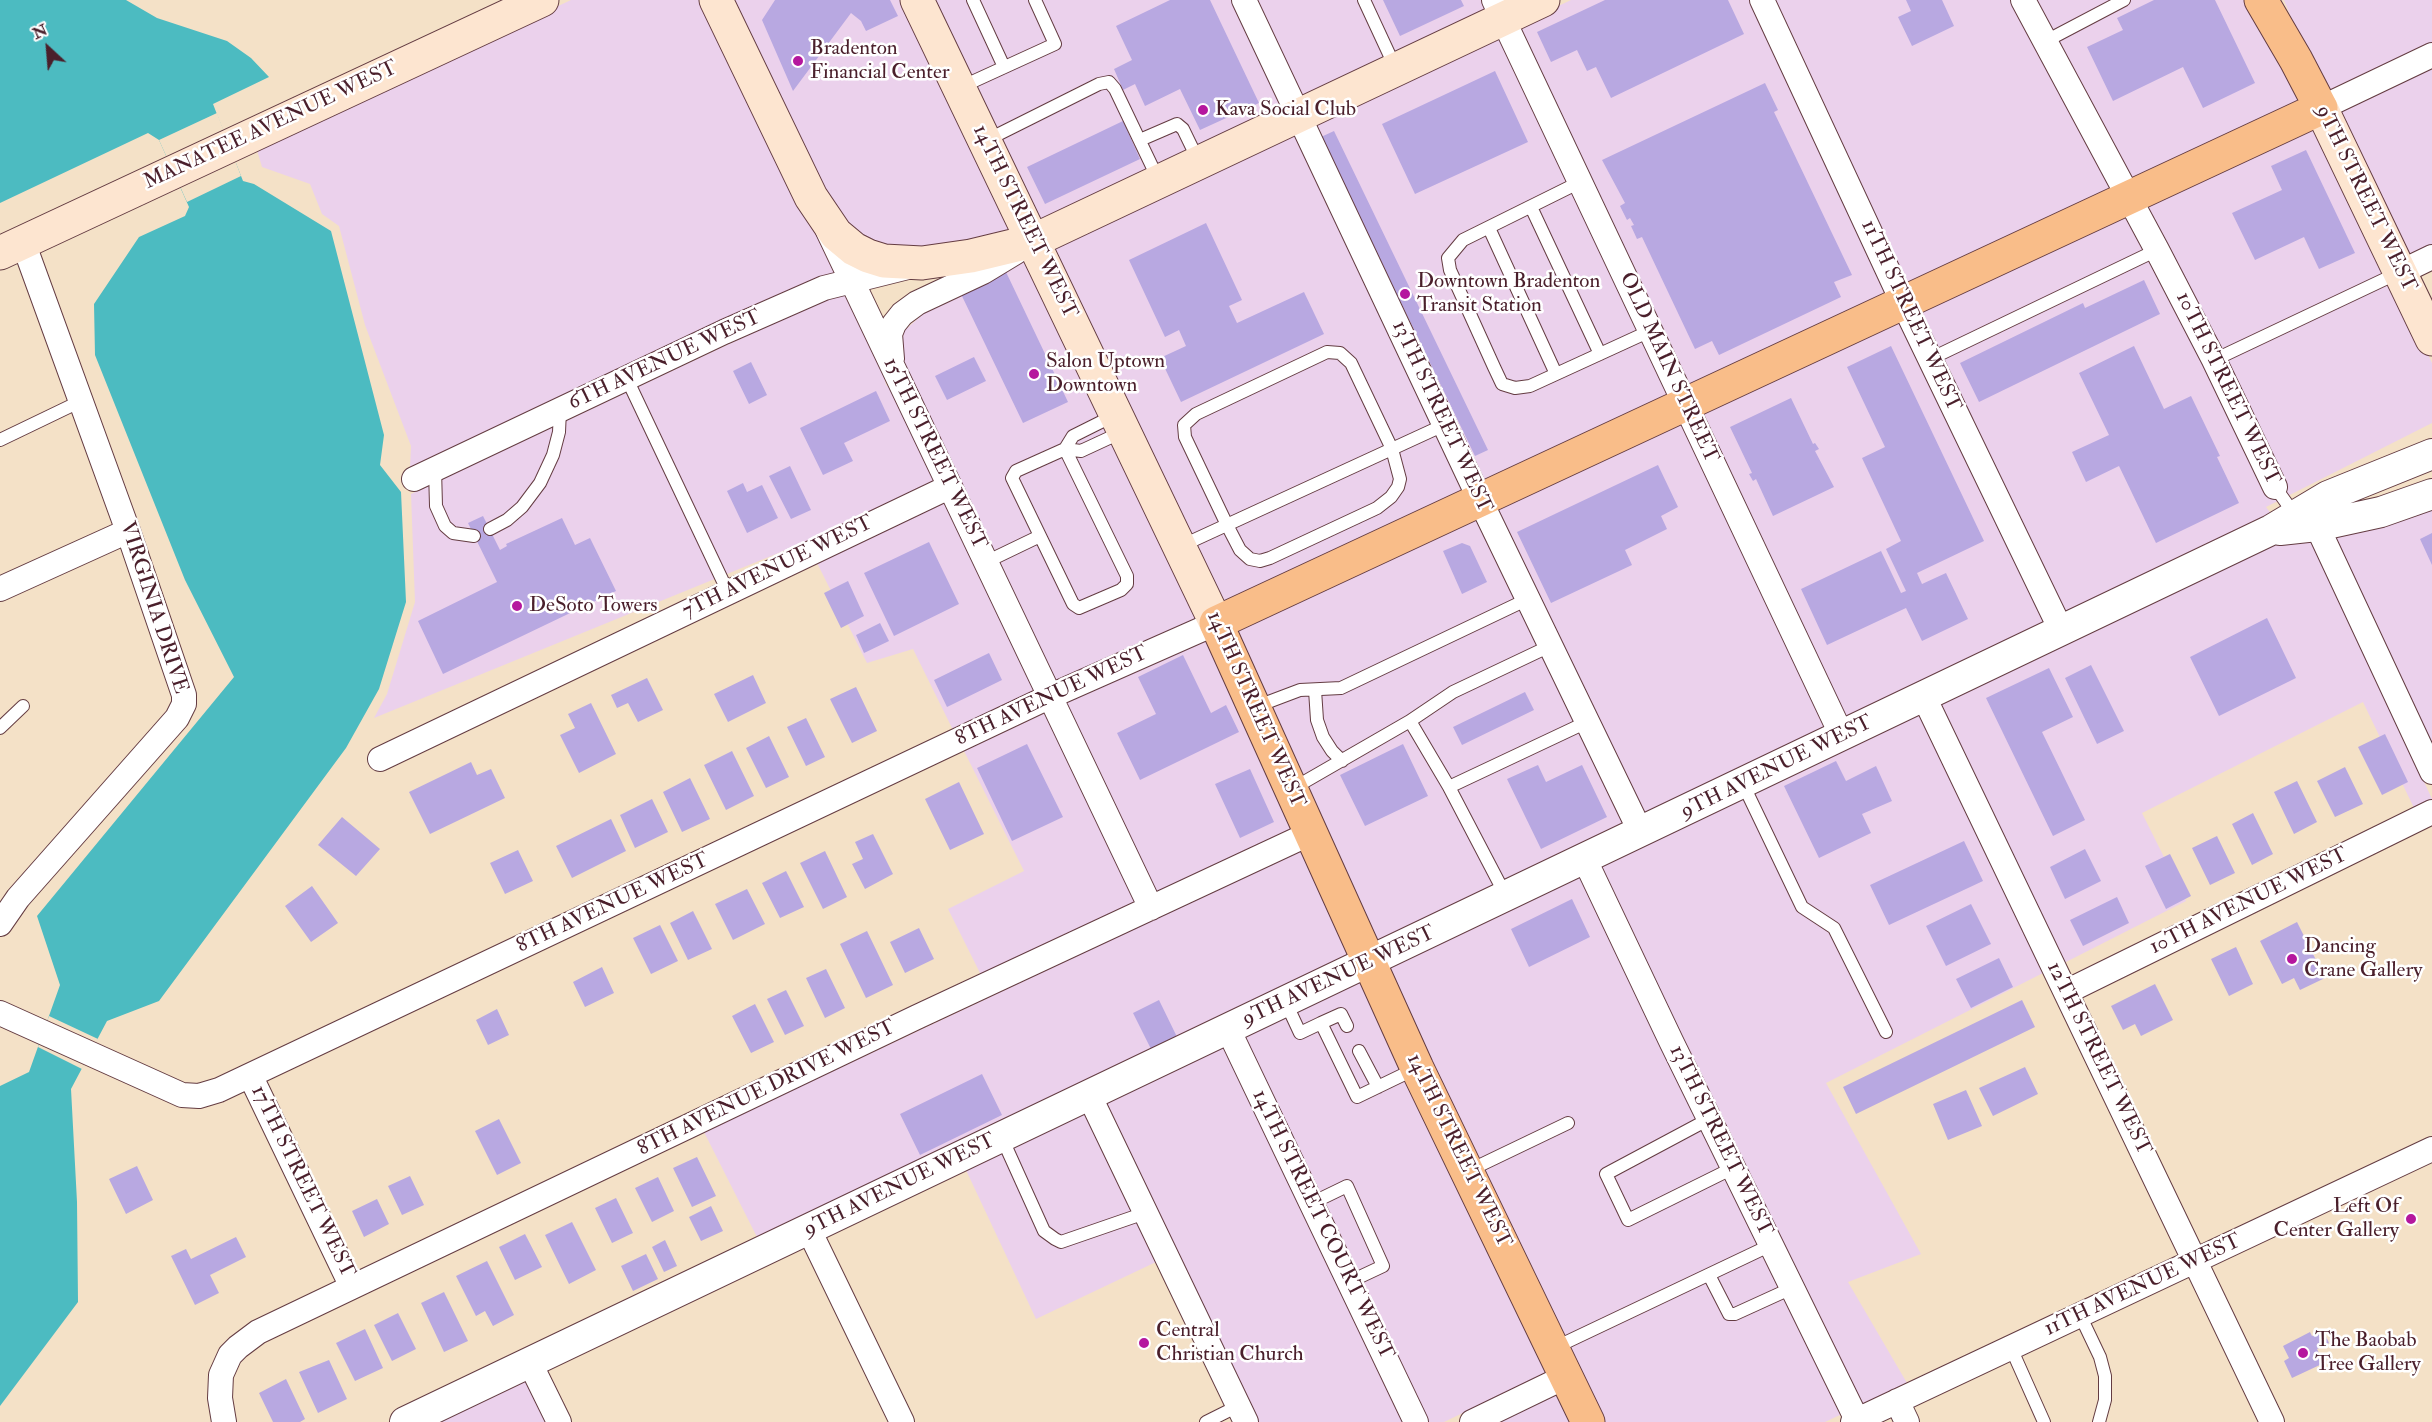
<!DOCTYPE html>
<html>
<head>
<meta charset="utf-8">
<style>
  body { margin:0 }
  #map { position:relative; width:2432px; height:1422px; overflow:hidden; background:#f4e1c7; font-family:"IM FELL Double Pica",serif }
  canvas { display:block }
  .north { position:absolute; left:18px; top:18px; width:60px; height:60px; -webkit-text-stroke:4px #fff; paint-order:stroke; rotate:334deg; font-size:16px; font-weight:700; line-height:24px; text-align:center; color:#4a1f2b }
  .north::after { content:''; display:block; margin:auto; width:21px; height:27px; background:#4a1f2b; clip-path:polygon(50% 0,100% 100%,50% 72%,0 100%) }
</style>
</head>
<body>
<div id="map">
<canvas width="2432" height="1422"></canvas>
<div class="north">N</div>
</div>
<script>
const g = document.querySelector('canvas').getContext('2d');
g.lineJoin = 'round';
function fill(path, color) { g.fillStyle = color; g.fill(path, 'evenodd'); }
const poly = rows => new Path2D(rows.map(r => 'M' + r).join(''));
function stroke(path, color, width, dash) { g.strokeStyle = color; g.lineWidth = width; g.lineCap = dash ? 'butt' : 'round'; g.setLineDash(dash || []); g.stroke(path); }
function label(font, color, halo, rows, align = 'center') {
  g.font = font + ' "IM FELL Double Pica",serif'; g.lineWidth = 5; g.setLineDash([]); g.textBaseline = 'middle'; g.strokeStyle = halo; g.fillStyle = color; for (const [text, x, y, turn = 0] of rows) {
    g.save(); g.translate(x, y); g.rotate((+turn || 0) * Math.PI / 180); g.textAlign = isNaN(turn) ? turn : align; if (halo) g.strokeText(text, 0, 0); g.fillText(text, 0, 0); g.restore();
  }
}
fill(poly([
  [571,0,704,0,836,273,819,277,719,322,410,468,411,446,365,325,339,226,322,214,310,184,262,167,256,147],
  [727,0,905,0,1018,232,968,245,885,250,844,227],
  [928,0,1232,0,1284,110,1038,225],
  [1256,0,1483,0,1489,13,1303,101],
  [1571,0,1750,0,1889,296,1689,390,1518,25],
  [1774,0,2011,0,2115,192,1908,288],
  [2036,0,2249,0,2306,102,2134,183],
  [2284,0,2432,0,2432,42,2325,92,2306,55],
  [1499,35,1670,398,1485,484,1313,122],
  [2432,68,2432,244,2405,256,2336,114],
  [2317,123,2432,363,2432,423,2266,507,2273,516,2065,615,1918,309],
  [1294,132,1466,493,1221,608,1048,247],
  [1029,257,1201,616,1056,681,905,370,901,350,904,331,923,314,966,294],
  [847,295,884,376,886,385,890,388,934,481,798,545,374,718,387,694,415,602,411,494,729,344,828,299],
  [1899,318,2046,624,1846,721,1699,411],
  [1680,420,1827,730,1645,818,1495,506],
  [945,502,1036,690,953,730,913,649,867,663,817,563],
  [2432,507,2432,747,2333,535],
  [1476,515,1626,827,1374,947,1231,629],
  [2312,539,2432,799,2414,808,2363,702,2142,813,2186,901,2064,963,1938,703,2275,542],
  [1212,638,1297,827,1156,893,1066,703],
  [1047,712,1137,902,981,975,948,909,1024,871,964,751],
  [1919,712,2045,972,1826,1083,1921,1254,1848,1282,1907,1383,1861,1405,1680,1037,1600,866],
  [1306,848,1355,956,759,1241,704,1132],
  [1581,875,1842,1414,1825,1422,1600,1422,1384,968],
  [1365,978,1552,1370,1444,1422,1428,1422,1243,1035],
  [1224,1044,1404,1422,1257,1422,1103,1101],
  [1084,1111,1156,1262,1036,1319,965,1168],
  [526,1378,547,1422,433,1422],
  [1563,1392,1577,1422,1499,1422]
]), '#ebd1ec');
fill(poly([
  [0,0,126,0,157,18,227,41,251,58,269,77,213,104,243,181,254,184,331,231,384,435,380,465,401,492,406,602,379,689,346,748,159,1001,107,1021,71,1089,77,1202,78,1302,0,1406,0,1086,29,1072,60,985,37,916,234,677,185,580,95,355,94,304,139,237,185,216,189,207,159,140,148,133,0,203]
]), '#4cbbc1');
fill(poly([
  [217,113,241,176,187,202,159,140],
  [49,1016,98,1039,82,1069,38,1047]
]), '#f4e1c7');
fill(poly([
  [775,0,890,0,898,16,866,31,861,21,851,13,793,91,762,20],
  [1170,0,1210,0,1259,103,1200,130,1180,89,1145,106,1135,84,1123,90,1114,69,1132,60,1116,26],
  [1383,0,1461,0,1464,6,1400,36],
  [1605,0,1728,0,1744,34,1611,98,1596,67,1587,71,1577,50,1551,62,1537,32],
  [1906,0,1942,0,1954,26,1912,46,1898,17,1911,11],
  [2154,0,2215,0,2255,83,2203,108,2183,67,2113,101,2087,47,2123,30,2117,18],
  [1495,71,1528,142,1415,194,1382,124],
  [1765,83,1778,110,1774,112,1852,275,1834,282,1841,297,1719,355,1712,341,1695,349,1642,237,1637,239,1631,226,1634,225,1630,218,1627,220,1620,206,1625,203,1602,160],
  [1123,121,1140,159,1045,204,1027,167],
  [1334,131,1488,450,1475,456,1321,137],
  [2306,150,2355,253,2319,269,2304,237,2255,260,2232,213,2282,190,2271,166],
  [1206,223,1242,300,1229,306,1237,323,1304,292,1324,334,1181,402,1160,358,1186,346,1179,330,1165,337,1129,260],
  [1006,272,1068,402,1023,423,961,294],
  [2144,280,2160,314,1979,402,1960,363,2083,303,2085,308],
  [1891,346,1984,541,1917,573,1922,584,1946,573,1968,619,1922,641,1906,608,1827,645,1801,589,1881,551,1901,593,1906,591,1886,549,1901,541,1862,458,1885,447,1847,367],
  [2134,346,2164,409,2191,396,2220,456,2217,457,2239,503,2156,543,2119,466,2086,482,2072,452,2109,435,2079,373],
  [974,357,986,381,947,400,935,376],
  [751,362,767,395,749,404,733,371],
  [876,391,890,421,844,443,853,461,823,475,800,428],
  [1791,398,1813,444,1815,443,1819,449,1815,451,1834,487,1773,516,1756,479,1753,481,1749,474,1752,473,1730,427],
  [1658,465,1678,507,1661,516,1667,529,1625,550,1632,565,1551,603,1517,532],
  [790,466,811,510,791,519,769,476],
  [743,483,747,492,762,485,778,518,747,533,727,491],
  [483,516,500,550,507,546,506,544,562,518,575,545,590,538,616,591,443,674,418,621,497,582,468,523],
  [2432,533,2432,565,2420,539],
  [929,542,959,604,894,636,864,573],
  [1462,543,1470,546,1487,582,1462,594,1443,551],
  [848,581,864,616,841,628,824,593],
  [2267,618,2296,678,2219,716,2190,657],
  [880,623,889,641,864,653,856,635],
  [989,653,1002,680,947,707,934,680],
  [1183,655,1211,713,1226,705,1239,732,1140,780,1117,733,1156,714,1138,677],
  [2091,665,2124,731,2097,744,2065,678],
  [2049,668,2073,717,2042,732,2085,820,2053,836,1986,698],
  [753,675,766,703,728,722,714,694],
  [647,678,663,710,638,722,628,703,617,708,611,695],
  [856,687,877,731,852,743,830,699],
  [1525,692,1534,710,1462,745,1453,727],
  [591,703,616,754,579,773,560,735,575,728,568,714],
  [806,718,825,757,806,766,787,727],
  [2385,734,2408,782,2382,795,2358,747],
  [769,736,789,777,766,788,746,748],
  [1027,744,1063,817,1012,841,977,768],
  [1403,744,1428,796,1365,826,1340,775],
  [732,751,754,796,726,810,704,765],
  [1836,761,1846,781,1876,766,1892,801,1862,814,1871,833,1819,858,1784,786],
  [471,762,477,775,491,769,505,798,430,834,409,792],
  [1538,765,1546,782,1582,765,1607,817,1541,849,1507,779],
  [2345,767,2363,804,2335,817,2317,781],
  [1250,769,1274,822,1240,838,1215,784],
  [690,778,710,819,682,832,663,792],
  [2297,781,2317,822,2294,834,2274,792],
  [959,782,984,834,950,850,925,799],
  [652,799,668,832,635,848,620,815],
  [2253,813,2273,854,2252,865,2232,824],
  [342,817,380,849,356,876,318,845],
  [611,819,626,851,572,878,556,846],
  [873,834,893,874,865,889,852,864,863,859,855,842],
  [2217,836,2235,873,2210,885,2192,848],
  [1964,841,1983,881,1889,925,1870,885],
  [2085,849,2101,881,2065,899,2050,867],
  [518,850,533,881,505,894,490,863],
  [825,851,847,897,823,909,800,863],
  [2170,854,2191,896,2166,909,2145,866],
  [786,871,804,907,780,918,762,883],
  [312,886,338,923,311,942,285,906],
  [747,889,765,924,733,940,715,904],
  [2117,897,2129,923,2083,946,2070,920],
  [1572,899,1590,937,1529,967,1511,929],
  [1971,904,1991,944,1946,966,1926,926],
  [693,911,712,949,688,960,670,923],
  [2297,922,2325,978,2300,990,2294,978,2282,984,2260,941],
  [660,925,678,961,651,974,633,938],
  [919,928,934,959,905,973,890,942],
  [867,931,893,985,866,998,840,944],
  [2236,947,2253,984,2229,996,2211,959],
  [1999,958,2013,987,1971,1008,1956,979],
  [602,967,614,993,585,1007,573,982],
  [826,969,845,1008,825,1018,806,978],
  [2155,984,2173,1020,2141,1036,2135,1024,2123,1030,2111,1006],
  [786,990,804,1026,785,1035,767,999],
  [1159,1000,1178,1039,1152,1051,1133,1013],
  [2022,1000,2035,1027,1856,1114,1843,1087],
  [755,1004,774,1042,751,1053,732,1016],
  [497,1009,509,1035,488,1045,476,1020],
  [2025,1067,2038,1094,1993,1116,1979,1088],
  [982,1074,1002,1115,920,1155,900,1114],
  [1966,1090,1982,1126,1948,1140,1933,1104],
  [499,1119,521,1163,497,1175,475,1131],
  [697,1157,716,1196,692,1207,673,1168],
  [137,1166,153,1200,126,1214,109,1179],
  [410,1176,424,1205,402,1215,388,1186],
  [658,1177,674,1211,652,1222,635,1188],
  [616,1198,633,1233,612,1243,595,1208],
  [377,1199,389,1224,364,1237,352,1211],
  [711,1206,723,1231,701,1241,689,1217],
  [572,1222,596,1270,569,1284,545,1235],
  [525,1234,542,1267,515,1280,499,1247],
  [236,1237,246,1257,210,1275,219,1293,195,1305,171,1256,186,1249,191,1259],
  [665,1240,677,1266,664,1272,652,1247],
  [646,1254,658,1279,633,1291,621,1266],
  [487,1261,514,1315,493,1326,485,1311,476,1316,456,1276],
  [444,1292,468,1341,444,1352,421,1303],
  [398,1313,416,1349,392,1361,374,1325],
  [365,1329,383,1368,355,1381,336,1343],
  [2323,1330,2329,1343,2317,1349,2324,1363,2292,1378,2284,1361,2289,1358,2283,1346,2310,1332,2312,1336],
  [329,1360,347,1399,318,1413,299,1372],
  [286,1379,305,1419,300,1422,273,1422,259,1393]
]), '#b8a8e1');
const service = poly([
  [973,0,1004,67],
  [1364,0,1396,69],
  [2046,41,2124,0],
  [961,87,1055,44,1035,0],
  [987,140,1099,84,1109,82,1115,89,1159,181],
  [1140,140,1177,124,1183,129,1199,162],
  [1580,182,1463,240,1448,258,1450,270,1494,367,1502,384,1515,388,1530,386,1650,331],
  [1531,207,1600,354],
  [1489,228,1556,374],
  [1327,352,1340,353,1351,363,1392,449,1400,479,1398,487,1391,497,1377,508,1270,558,1260,561,1250,559,1240,550,1227,525,1185,437,1184,425,1196,414,1327,352],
  [1930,359,2157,250],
  [2214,360,2400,272],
  [627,379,728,592],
  [1115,415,1073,436,1065,449,1081,451,1122,432],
  [0,440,81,401],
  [1065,449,1127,576,1127,584,1121,590,1079,608,1073,604,1012,478,1016,471,1065,449],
  [435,469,436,506,445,526,453,533,474,536],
  [2275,487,2295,515],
  [490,529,507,520,522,507,540,483,553,455,559,432,560,410],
  [1181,546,1444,425],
  [986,562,1040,536],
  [1315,690,1317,720,1323,737,1332,751,1342,761],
  [1255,707,1300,690,1341,688,1528,599],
  [1410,721,1449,787,1506,896],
  [0,728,23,706],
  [1743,784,1802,907,1834,928,1886,1032],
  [1449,787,1587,722],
  [1292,789,1410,721,1453,692,1550,646],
  [1286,1003,1300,1033,1321,1023,1357,1097,1415,1069],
  [1321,1023,1341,1014,1347,1026],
  [1359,1051,1378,1087],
  [1709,1119,1606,1174,1628,1220,1733,1168],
  [1002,1138,1044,1231,1055,1239,1061,1242,1145,1213],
  [1468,1171,1568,1123],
  [1312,1203,1347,1186,1383,1266,1349,1282],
  [1709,1275,1729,1314,1735,1314,1792,1288],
  [2080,1315,2100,1357,2105,1376,2105,1400,2099,1422],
  [1554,1348,1771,1245],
  [2011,1348,2044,1422],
  [1206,1422,1238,1406]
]);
const minor = poly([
  [1244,0,1480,500,1641,833],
  [1494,0,1842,736],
  [1762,0,1903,303,2061,630],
  [2023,0,2157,250,2214,360,2275,487],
  [2321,108,2432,55],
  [828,231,1151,908],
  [2401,272,2432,257],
  [892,359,890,334,894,324,902,314,917,303,983,272,1016,252],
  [414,479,724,332,824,288,908,267],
  [2303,519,2317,526,2432,772],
  [0,589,128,531],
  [1924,697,2272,1422],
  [380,759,949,487],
  [1585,860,1671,1041,1857,1420],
  [0,924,18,898,177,718,184,704,184,695,128,531,23,242],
  [2066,992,2432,812],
  [0,1013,182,1095,199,1096,219,1090,1051,696,1216,623],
  [1228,1029,1416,1422],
  [251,1077,352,1287],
  [1089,1095,1246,1422],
  [809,1230,902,1422],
  [530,1363,559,1422],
  [1897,1401,1907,1422],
  [224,1422,220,1398,221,1375,230,1355,238,1347,258,1332,917,1017,1311,833],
  [1472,1422,1567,1376],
  [1853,1422,2432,1149]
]);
const tertiary = poly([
  [2280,530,2317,526,2381,512,2432,494],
  [405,1422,2271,530,2328,496,2432,454]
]);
const secondary = poly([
  [716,0,811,197,836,234,854,249,868,256,884,261,922,263,971,256,1033,241,1543,0],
  [917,0,1216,623],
  [2321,108,2432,339],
  [0,253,542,0]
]);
const primary = poly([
  [1588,1422,1417,1068,1216,623,2321,108,2296,60,2261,0]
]);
stroke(service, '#643c42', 14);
stroke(minor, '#643c42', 26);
stroke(tertiary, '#643c42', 32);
stroke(secondary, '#643c42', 35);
stroke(primary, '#643c42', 35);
stroke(service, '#fff', 12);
stroke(minor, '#fff', 24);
stroke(tertiary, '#fff', 30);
stroke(secondary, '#fde5d0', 33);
stroke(primary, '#f9bd89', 33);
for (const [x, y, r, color] of [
  [798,61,6,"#b5179e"],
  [1203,110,6,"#b5179e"],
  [1405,294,6,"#b5179e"],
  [1034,374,6,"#b5179e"],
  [517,606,6,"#b5179e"],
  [2292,959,6,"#b5179e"],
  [2411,1219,6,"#b5179e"],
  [1144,1343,6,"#b5179e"],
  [2303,1353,6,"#b5179e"]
]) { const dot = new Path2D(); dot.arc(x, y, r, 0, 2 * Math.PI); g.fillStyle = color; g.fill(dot); stroke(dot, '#fff', 2); }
label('21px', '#4a1f2b', '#fff', [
  ["Bradenton",810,49],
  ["Financial Center",810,73],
  ["Kava Social Club",1215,110],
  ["Downtown Bradenton",1417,282],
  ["Transit Station",1417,306],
  ["Salon Uptown",1046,362],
  ["Downtown",1046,386],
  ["DeSoto Towers",529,606],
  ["Dancing",2304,947],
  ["Crane Gallery",2304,971],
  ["Left Of",2399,1207,"right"],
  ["Center Gallery",2399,1231,"right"],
  ["Central",1156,1331],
  ["Christian Church",1156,1355],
  ["The Baobab",2315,1341],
  ["Tree Gallery",2315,1365]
], 'left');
label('21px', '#4a1f2b', '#fff', [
  ["MANATEE AVENUE WEST",271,126,-25],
  ["9TH STREET WEST",2365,199,64],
  ["14TH STREET WEST",1024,222,64],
  ["11TH STREET WEST",1910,316,65],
  ["6TH AVENUE WEST",665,361,-25],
  ["OLD MAIN STREET",1668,368,65],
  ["10TH STREET WEST",2227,389,64],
  ["13TH STREET WEST",1441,417,65],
  ["15TH STREET WEST",934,454,64],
  ["7TH AVENUE WEST",778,568,-26],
  ["VIRGINIA DRIVE",153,608,72],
  ["8TH AVENUE WEST",1052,697,-25],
  ["14TH STREET WEST",1255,710,66],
  ["9TH AVENUE WEST",1777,768,-26],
  ["10TH AVENUE WEST",2249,902,-26],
  ["8TH AVENUE WEST",613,904,-25],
  ["9TH AVENUE WEST",1339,977,-25],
  ["12TH STREET WEST",2098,1059,64],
  ["8TH AVENUE DRIVE WEST",767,1089,-26],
  ["13TH STREET WEST",1720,1141,64],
  ["14TH STREET WEST",1458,1151,64],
  ["17TH STREET WEST",302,1182,64],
  ["9TH AVENUE WEST",900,1186,-26],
  ["14TH STREET COURT WEST",1322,1225,64],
  ["11TH AVENUE WEST",2143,1286,-25]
]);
</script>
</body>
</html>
